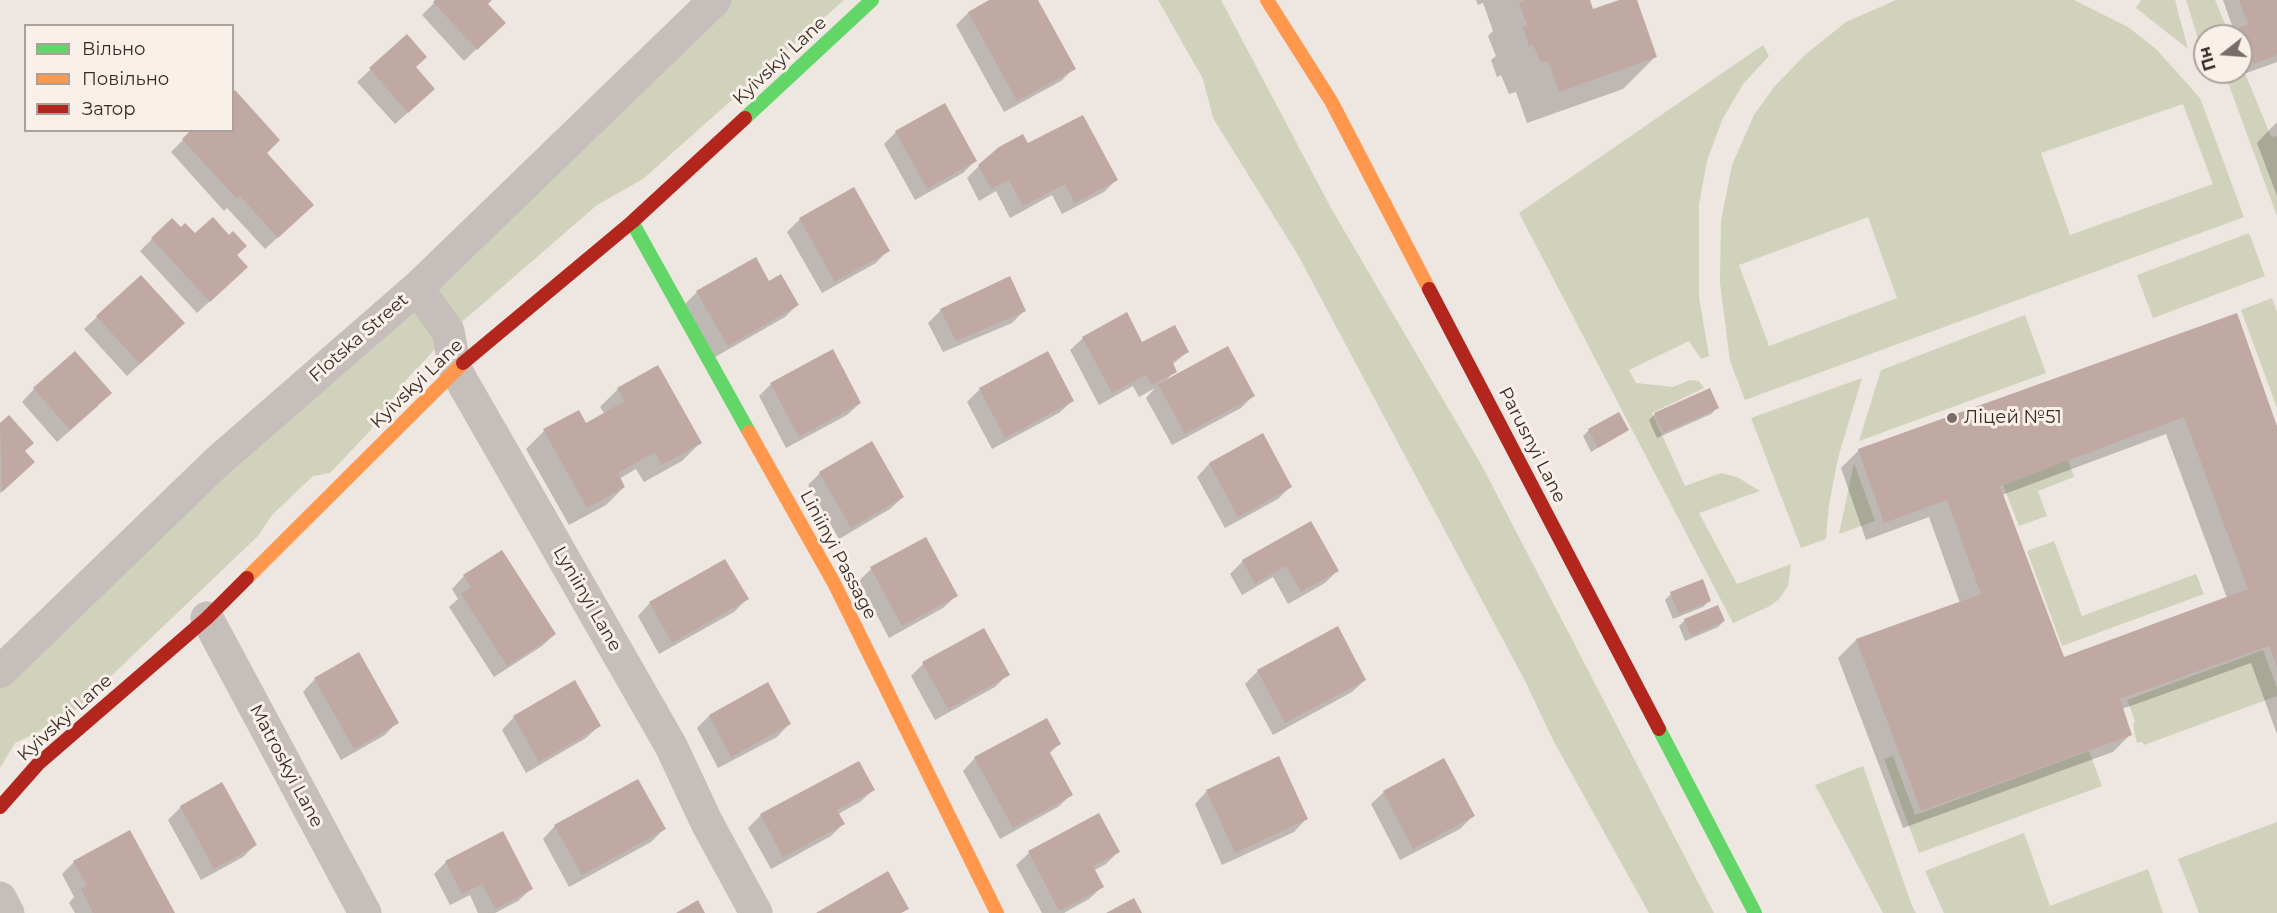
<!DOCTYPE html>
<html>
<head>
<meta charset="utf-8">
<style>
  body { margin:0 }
  #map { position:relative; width:2277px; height:913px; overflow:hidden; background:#ede6e1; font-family:Montserrat,sans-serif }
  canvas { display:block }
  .legend { position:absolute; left:24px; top:24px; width:210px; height:108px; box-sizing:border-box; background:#f9f0e9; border:2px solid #aba19c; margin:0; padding:8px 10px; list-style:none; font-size:18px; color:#372b28 }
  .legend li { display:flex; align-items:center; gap:12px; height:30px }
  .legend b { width:30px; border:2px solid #aba19c }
  .north { position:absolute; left:2193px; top:24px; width:60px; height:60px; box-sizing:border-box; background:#f9f0e9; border:2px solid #aba19c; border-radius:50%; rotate:253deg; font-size:16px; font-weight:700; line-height:24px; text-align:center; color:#372b28 }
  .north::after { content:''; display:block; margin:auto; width:21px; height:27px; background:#776c69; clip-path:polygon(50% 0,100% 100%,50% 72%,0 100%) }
</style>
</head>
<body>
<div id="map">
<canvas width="2277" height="913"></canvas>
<ul class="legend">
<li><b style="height:8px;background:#63d668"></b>Вільно</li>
<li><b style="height:8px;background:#ff974d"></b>Повільно</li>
<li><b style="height:8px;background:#b3261e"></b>Затор</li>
</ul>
<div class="north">Пн</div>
</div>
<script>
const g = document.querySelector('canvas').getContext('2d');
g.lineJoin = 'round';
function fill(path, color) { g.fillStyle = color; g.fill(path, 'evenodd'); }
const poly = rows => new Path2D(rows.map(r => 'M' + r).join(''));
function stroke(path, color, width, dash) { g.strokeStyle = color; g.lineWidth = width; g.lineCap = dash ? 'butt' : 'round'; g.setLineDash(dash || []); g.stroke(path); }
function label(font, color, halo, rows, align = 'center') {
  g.font = font + ' Montserrat,sans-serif'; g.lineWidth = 6; g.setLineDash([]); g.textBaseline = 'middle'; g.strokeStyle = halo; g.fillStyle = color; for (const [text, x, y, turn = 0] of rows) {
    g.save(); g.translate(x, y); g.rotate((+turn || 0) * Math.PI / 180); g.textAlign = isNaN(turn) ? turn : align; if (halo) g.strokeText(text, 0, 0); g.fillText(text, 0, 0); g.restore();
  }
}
fill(poly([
  [727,0,844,0,643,179,597,205,456,327,407,379,369,432,330,473,313,476,272,515,258,536,66,719,15,743,0,768,0,684],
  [1158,0,1221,0,1331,208,1482,466,1714,913,1649,913,1553,740,1525,681,1298,255,1213,118,1203,79],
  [1896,0,2074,0,2128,27,2156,49,2200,98,2244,217,1745,400,1730,361,1720,283,1721,221,1732,165,1754,115,1774,87,1806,54,1846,22],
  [2183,104,2213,184,2070,235,2041,153],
  [1868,217,1897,298,1769,346,1739,265],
  [2141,0,2175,0,2188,49,2136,8],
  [2186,0,2215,0,2230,36,2205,36,2205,61],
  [1763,45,1769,56,1743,84,1722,120,1707,161,1699,204,1699,297,1709,356,1701,359,1689,341,1629,370,1636,383,1673,387,1690,380,1699,381,1704,388,1652,413,1685,486,1721,473,1737,477,1760,491,1699,513,1737,584,1791,564,1788,586,1779,599,1770,606,1733,623,1519,213],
  [2241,63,2271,137,2277,136,2277,216,2229,85,2209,72,2241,72],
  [2249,233,2265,276,2153,318,2137,275],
  [2272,298,2277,312,2277,408,2241,310],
  [2025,315,2046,373,1859,441,1881,370],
  [1862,378,1838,458,1829,504,1826,539,1801,548,1751,418],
  [2068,460,2074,477,2038,491,2047,516,2019,526,2003,485],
  [1854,463,1875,521,1839,534],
  [2054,541,2082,616,2196,574,2204,594,2062,646,2027,551],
  [2263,650,2277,688,2277,696,2144,745,2142,742,2137,743,2133,725,2135,721,2127,700],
  [2089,751,2102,786,1919,853,1884,759,1893,756,1915,815],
  [1863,766,1912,906,1916,913,1883,913,1815,785],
  [2277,822,2277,913,2199,913,2178,859],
  [2024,833,2050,906,2148,869,2163,913,1944,913,1925,871]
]), '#d1d2bb');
fill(poly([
  [437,0,491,0,486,4,491,35,464,61,422,15],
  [992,0,1037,0,1074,68,1061,81,1004,112,956,25,968,13],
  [1476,0,1588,0,1592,11,1623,0,1635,0,1655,57,1623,89,1527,123,1516,92,1509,94,1501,75,1497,77,1491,60,1496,56,1488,36,1493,31,1483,3,1478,5],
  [2223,0,2277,0,2277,62,2241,75,2241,36,2233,36,2235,34],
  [407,36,421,101,395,124,357,82],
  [2277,122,2277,196,2257,143],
  [896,132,975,161,963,173,915,200,884,144],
  [183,140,265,153,300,217,265,249,227,208,224,211,171,152],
  [1027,145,1116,180,1104,192,1062,214,1052,195,1010,218,996,191,979,201,967,178,979,166],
  [854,189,888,250,876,263,822,293,787,232,800,219],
  [180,229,236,256,234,279,197,313,140,251,152,239],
  [697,292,798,304,785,317,715,357,685,304],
  [941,310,1025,310,1012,323,943,352,928,323],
  [2236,315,2277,430,2277,734,2251,663,2122,709,2131,734,2113,752,1903,828,1838,658,1856,640,1960,603,1929,517,1866,540,1841,468,1859,450],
  [2166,434,2227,598,2063,659,2002,495],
  [97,317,170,336,127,376,84,329],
  [1083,338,1188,351,1172,365,1175,371,1166,380,1253,396,1241,408,1172,445,1146,398,1155,388,1139,397,1133,386,1099,405,1070,350],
  [771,384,860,403,847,415,786,448,759,396],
  [34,389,98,406,57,442,22,402],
  [618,389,700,443,682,461,644,482,636,469,619,479,624,487,606,505,569,525,526,449,544,431,586,425,605,414,600,407],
  [980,389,1072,401,1059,413,992,449,967,402],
  [1717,408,1711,414,1657,438,1649,420,1655,414],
  [9,417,21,474,0,493,0,425],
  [1589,430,1627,430,1591,452,1583,436],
  [1263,435,1291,486,1278,499,1225,528,1197,477,1209,464],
  [820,473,903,497,890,509,839,539,808,485],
  [1311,523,1337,571,1325,583,1288,604,1273,577,1242,595,1230,574,1243,561],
  [871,569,956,596,943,608,889,638,859,581],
  [464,576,555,634,542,646,494,677,449,607,458,599,452,589],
  [1671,594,1709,601,1703,607,1673,619,1665,600],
  [747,599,734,612,659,654,638,616,650,603],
  [1685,620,1724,621,1718,627,1685,641,1679,626],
  [923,664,1008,674,995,687,935,720,911,676],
  [1258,671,1365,680,1352,692,1273,735,1245,684],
  [315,679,397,722,385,735,341,760,303,692],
  [709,716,789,724,777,737,718,768,697,728],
  [514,717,599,726,586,738,526,773,502,730],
  [1059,744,1049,754,1071,795,1058,807,1000,839,963,771,975,758],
  [873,790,860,802,838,814,843,824,831,836,771,869,748,828,761,815],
  [1207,791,1306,819,1294,832,1222,865,1195,804],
  [1384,792,1473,816,1460,829,1400,860,1371,804],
  [181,807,255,845,243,857,201,880,168,820],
  [1099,815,1118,852,1106,864,1093,871,1102,887,1089,899,1064,913,1042,913,1016,865,1029,853],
  [555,826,664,829,651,842,569,887,543,839],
  [74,862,173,913,75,913,69,903,74,897,62,874],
  [446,862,531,889,518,901,495,913,478,913,470,895,450,905,434,874]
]), '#0003');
fill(poly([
  [435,0,492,0,488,4,506,23,477,50,433,2],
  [989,0,1038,0,1076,69,1017,101,968,12],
  [1526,0,1590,0,1593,9,1619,0,1637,0,1657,57,1559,92,1548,61,1541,63,1533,45,1529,46,1523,27,1527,25,1519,3],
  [2239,0,2277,0,2277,55,2254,64,2240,27,2248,24],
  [407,34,427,57,416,67,435,89,408,113,369,68],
  [235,90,280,140,267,153,314,205,278,238,240,196,237,199,182,139,191,130,232,130,232,93],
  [945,103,977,161,927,189,895,131],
  [1083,115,1118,180,1075,203,1065,184,1023,206,1009,180,991,189,978,165,999,147,1023,134,1028,143],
  [854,187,890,251,835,282,799,218],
  [213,217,229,235,233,231,247,246,237,255,248,267,210,302,151,238,172,218,181,227,185,223,195,233],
  [756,257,769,281,781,274,799,305,728,346,696,291],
  [141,275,185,323,140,364,96,316],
  [1010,276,1026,311,956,341,940,309],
  [1127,312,1142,342,1175,325,1189,352,1172,361,1177,372,1152,385,1146,375,1112,393,1082,337],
  [2237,313,2277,426,2277,667,2269,646,2120,699,2132,735,1921,811,1856,639,1981,594,1947,500,1884,523,1858,449],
  [2184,417,2248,589,2064,657,2000,486],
  [1228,346,1255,396,1185,434,1158,384],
  [833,349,861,403,799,437,770,383],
  [75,351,112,393,70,430,33,388],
  [1048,351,1074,401,1005,438,979,388],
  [658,365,702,443,662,465,655,452,618,473,625,487,587,508,543,429,579,410,586,423,625,401,617,388],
  [1710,388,1719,408,1663,433,1654,413],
  [1619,412,1629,430,1598,448,1588,429],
  [9,415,34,443,25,451,35,462,2,492,0,423],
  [1263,433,1292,487,1238,517,1209,463],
  [872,441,904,497,851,528,819,472],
  [1311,521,1339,571,1301,592,1286,566,1255,584,1242,560],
  [926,537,958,596,902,626,870,567],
  [502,550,556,634,507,666,461,594,471,587,463,575],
  [725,559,749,599,672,643,649,602],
  [1703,579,1711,601,1679,614,1670,592],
  [1718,605,1725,621,1691,636,1684,619],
  [1338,626,1366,680,1285,723,1257,670],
  [984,628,1010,675,948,709,922,662],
  [359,652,399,723,354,749,314,678],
  [575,680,601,726,539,762,513,716],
  [768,682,791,724,731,757,709,715],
  [1047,718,1061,744,1049,751,1073,795,1013,828,974,757],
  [1279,756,1308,819,1235,853,1206,790],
  [1444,758,1475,816,1413,849,1383,791],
  [859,761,875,790,837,810,845,824,783,857,760,814],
  [638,779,666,829,582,875,554,825],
  [222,782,257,845,214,869,180,806],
  [1099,813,1120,852,1093,866,1104,887,1059,911,1028,851],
  [130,830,175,913,93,913,81,889,87,886,73,861],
  [503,831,533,889,495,909,482,884,462,894,445,861],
  [888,871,909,909,901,913,816,913],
  [1134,898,1142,913,1106,913],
  [698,900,705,913,676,913]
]), '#c0a8a3');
stroke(poly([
  [417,288,448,331,455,369,671,746,707,823,756,913],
  [207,618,365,913],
  [0,672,217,462,417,288,715,0],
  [0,898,8,913]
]), '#c6beba', 33);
stroke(poly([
  [745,118,872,0],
  [632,222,749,432],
  [1659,729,1755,913]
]), '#63d668', 14);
stroke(poly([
  [1267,0,1331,101,1429,289],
  [749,432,834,583,997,913],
  [247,578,463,363]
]), '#ff974d', 14);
stroke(poly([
  [1429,289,1659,729],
  [463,363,632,222,745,118],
  [0,807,38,764,207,618,247,578]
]), '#b3261e', 14);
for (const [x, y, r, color] of [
  [1952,418,6,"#776c69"]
]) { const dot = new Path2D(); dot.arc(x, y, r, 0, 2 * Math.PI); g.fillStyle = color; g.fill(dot); stroke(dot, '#f9f0e9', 2); }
label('18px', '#372b28', '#f9f0e9', [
  ["Kyivskyi Lane",780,61,-43],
  ["Flotska Street",359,338,-41],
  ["Kyivskyi Lane",417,384,-44],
  ["Parusnyi Lane",1532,445,63],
  ["Liniinyi Passage",838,555,62],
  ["Lyniinyi Lane",587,599,60],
  ["Kyivskyi Lane",65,718,-42],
  ["Matroskyi Lane",286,766,62]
]);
label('18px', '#372b28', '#f9f0e9', [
  ["Ліцей №51",1964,418]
], 'left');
</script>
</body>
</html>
